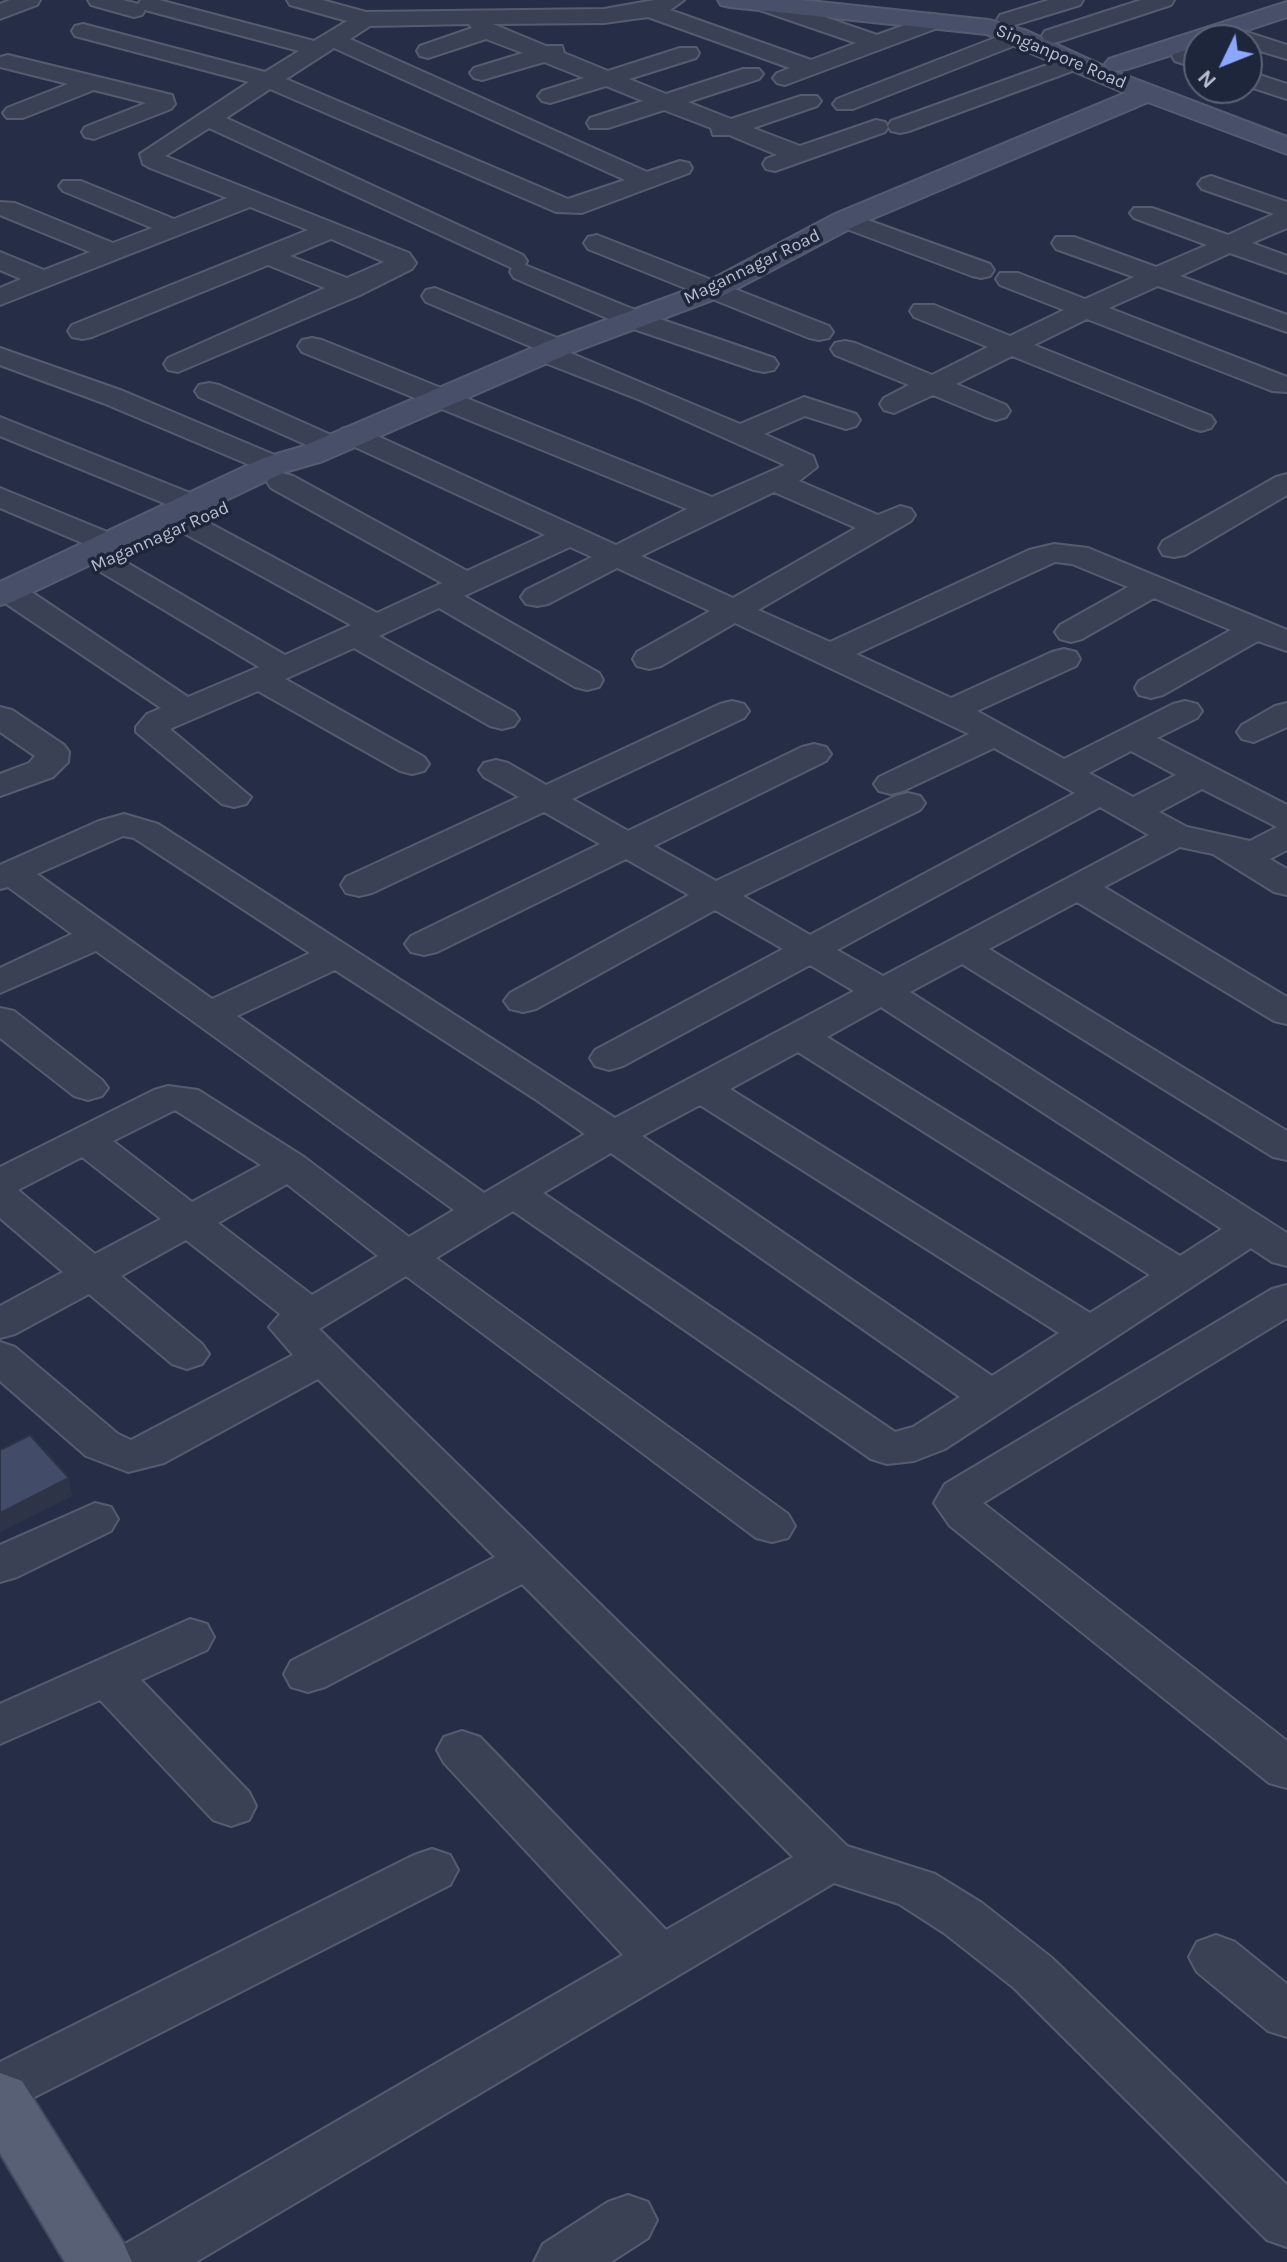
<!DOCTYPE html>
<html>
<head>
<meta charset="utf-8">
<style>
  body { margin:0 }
  #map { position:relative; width:1287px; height:2262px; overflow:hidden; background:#252e46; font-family:Karla,sans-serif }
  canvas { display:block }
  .north { position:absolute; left:1183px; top:24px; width:80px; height:80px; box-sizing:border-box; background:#1e263b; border:2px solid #5c6276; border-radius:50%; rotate:227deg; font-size:22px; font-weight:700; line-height:32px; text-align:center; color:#b8bdcf }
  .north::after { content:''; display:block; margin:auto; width:28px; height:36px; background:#8ca7ff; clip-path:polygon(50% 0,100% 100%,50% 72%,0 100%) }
</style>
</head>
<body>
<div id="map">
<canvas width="1287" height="2262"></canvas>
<div class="north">N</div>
</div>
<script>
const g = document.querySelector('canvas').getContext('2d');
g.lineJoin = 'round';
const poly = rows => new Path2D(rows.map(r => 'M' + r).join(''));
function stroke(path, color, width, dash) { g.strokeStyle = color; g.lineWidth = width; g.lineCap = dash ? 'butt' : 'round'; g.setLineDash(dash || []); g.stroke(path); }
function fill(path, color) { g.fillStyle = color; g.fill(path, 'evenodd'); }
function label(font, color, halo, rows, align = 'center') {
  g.font = font + ' Karla,sans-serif'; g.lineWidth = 7; g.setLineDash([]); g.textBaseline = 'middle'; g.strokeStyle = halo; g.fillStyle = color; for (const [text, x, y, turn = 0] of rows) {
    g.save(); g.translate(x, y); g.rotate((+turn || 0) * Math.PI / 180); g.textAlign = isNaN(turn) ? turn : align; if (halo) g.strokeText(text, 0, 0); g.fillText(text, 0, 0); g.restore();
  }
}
const street = poly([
  [10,0,40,0,37,5,0,19,0,4,10,0],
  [88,0,123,0,138,4,141,0,159,0,314,41,347,21,290,5,287,0,322,0,366,12,604,9,654,0,684,0,670,10,811,60,856,43,757,9,754,4,757,0,775,0,877,35,935,14,946,21,943,26,785,85,777,83,773,78,777,73,790,68,648,17,604,23,493,24,546,46,562,46,564,53,608,71,680,48,696,48,699,53,696,58,629,79,666,94,743,69,759,69,763,74,759,79,688,102,731,119,801,96,817,96,821,101,817,106,753,128,800,146,876,120,885,122,888,127,885,132,775,171,766,169,763,164,766,159,777,155,729,135,713,135,711,128,664,110,608,128,590,128,587,123,590,118,643,101,606,86,550,103,542,101,538,96,542,91,584,78,544,62,482,80,474,78,470,73,474,68,523,53,486,39,428,58,420,56,417,51,420,46,472,28,469,24,370,26,350,39,647,172,680,161,689,163,692,168,689,173,582,213,556,212,270,89,226,118,523,255,527,261,525,265,645,314,774,358,778,364,774,370,764,372,754,370,625,326,514,278,510,272,512,268,209,128,165,156,409,253,416,263,412,269,360,295,178,372,168,370,164,364,168,358,325,288,268,265,92,337,82,339,72,337,68,331,72,325,308,230,250,207,0,305,0,288,21,279,0,270,0,252,44,270,90,252,0,215,0,202,15,203,113,243,152,228,63,191,59,186,63,181,81,181,174,219,227,198,150,168,143,164,140,154,249,82,75,36,72,31,75,26,83,24,265,72,299,51,145,10,142,15,134,17,91,5,88,0],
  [334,48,625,180,568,199,286,79,334,48],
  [331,239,384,262,347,278,290,256,331,239],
  [1049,0,1083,0,1080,5,1008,27,997,20,1000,15,1049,0],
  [1141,0,1174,0,1171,5,1061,41,1053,43,1045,41,1042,36,1045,31,1141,0],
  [1018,29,1026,31,1029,36,1026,41,853,109,837,109,833,104,837,99,1018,29],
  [1237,29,1287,45,1287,59,1247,47,1247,40,1228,40,1226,36,1229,31,1237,29],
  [1183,49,1199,54,1199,69,1175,61,1172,56,1175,51,1183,49],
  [8,55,172,95,175,104,171,109,94,139,85,137,82,132,85,127,146,103,94,90,23,118,7,118,3,113,7,108,68,84,0,67,0,57,8,55],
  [1075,55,1083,57,1087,62,1083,67,909,131,900,133,891,131,888,126,891,121,1075,55],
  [1247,71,1287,84,1287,99,1247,86,1247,71],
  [1211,176,1287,202,1287,228,1252,243,1287,256,1287,273,1230,253,1180,276,1287,315,1287,332,1158,286,1109,308,1287,377,1287,392,1272,391,1087,319,1034,345,1211,416,1215,422,1211,428,1201,431,1191,428,1012,356,956,384,1006,405,1010,411,1006,417,996,420,986,417,933,395,894,413,884,410,880,404,884,398,909,385,835,355,831,349,835,343,845,341,855,343,932,375,988,347,914,317,910,311,914,305,934,305,1010,336,1064,310,1000,285,996,279,1000,273,1018,273,1085,299,1134,277,1056,249,1052,243,1056,237,1074,237,1156,267,1207,245,1134,218,1130,213,1134,208,1152,208,1228,235,1274,214,1202,189,1198,184,1202,179,1211,176],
  [845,212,990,264,994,270,990,276,981,278,972,276,836,225,832,220,836,215,845,212],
  [597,235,829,326,833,332,829,338,819,340,809,338,588,249,584,243,588,237,597,235],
  [435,288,567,342,571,348,568,352,740,424,804,397,856,414,860,420,856,426,846,429,805,416,764,434,813,456,817,467,799,481,878,515,900,506,911,509,915,515,911,521,758,610,830,642,1029,550,1054,544,1088,548,1287,630,1287,651,1258,641,1163,695,1151,698,1139,695,1135,688,1139,681,1231,630,1154,598,1082,639,1071,642,1060,639,1055,632,1060,625,1128,587,1072,564,1055,562,856,654,951,698,1052,652,1064,649,1076,652,1080,659,1076,666,977,711,1064,759,1173,704,1185,701,1197,704,1202,711,1197,718,1157,738,1287,805,1287,850,1270,859,1287,869,1287,895,1274,892,1213,854,1180,847,1104,887,1287,997,1287,1024,1274,1021,1077,902,989,949,1287,1131,1287,1160,1273,1157,962,964,910,992,1287,1233,1287,1266,1272,1262,1251,1248,945,1449,914,1461,887,1464,871,1459,513,1211,436,1258,788,1514,795,1526,788,1538,772,1542,756,1538,406,1276,319,1329,847,1846,935,1874,982,1903,1052,1958,1287,2185,1287,2247,1267,2240,1014,1988,944,1933,899,1904,834,1883,196,2262,116,2262,125,2244,623,1955,444,1763,437,1750,444,1737,462,1731,480,1737,666,1930,793,1857,522,1584,325,1687,308,1692,291,1687,284,1674,291,1661,495,1557,318,1379,164,1463,128,1472,86,1456,0,1381,0,1342,15,1347,118,1434,131,1440,293,1355,269,1327,280,1314,186,1240,121,1276,202,1344,209,1354,202,1364,187,1369,172,1364,89,1294,15,1334,0,1338,0,1306,63,1272,0,1218,0,1167,154,1090,168,1086,198,1090,304,1157,409,1237,454,1210,96,951,0,993,0,968,72,934,8,887,0,889,0,865,99,821,124,814,158,824,615,1118,854,991,810,965,623,1066,609,1070,595,1066,590,1058,595,1050,783,949,715,910,536,1009,523,1012,510,1009,504,1001,510,993,689,895,626,859,437,952,424,955,411,952,405,944,411,936,600,844,544,812,372,893,359,896,346,893,341,885,346,877,519,797,484,777,479,770,484,763,496,760,508,763,546,785,720,704,732,701,744,704,749,711,744,718,572,799,628,831,802,747,814,744,826,747,831,754,826,761,654,846,716,881,896,796,908,793,920,796,925,803,920,810,743,896,810,935,1075,793,994,748,903,791,891,794,879,791,874,784,879,777,969,734,735,623,661,666,649,669,637,666,633,659,637,652,710,611,617,568,548,604,537,606,526,604,521,597,526,590,592,557,570,547,464,596,599,673,603,680,599,687,587,690,575,687,439,608,379,636,514,712,519,719,514,726,502,729,490,726,354,648,285,679,424,757,429,764,424,771,412,774,400,771,258,691,170,729,251,797,246,804,234,807,222,804,136,732,136,727,147,714,161,708,8,605,3,598,8,591,19,589,30,591,188,697,259,667,96,569,92,562,96,555,106,553,0,508,0,488,122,538,126,545,122,552,112,554,285,655,351,625,178,530,174,524,178,518,189,515,200,518,377,613,442,583,271,488,267,482,271,476,282,473,293,476,467,571,545,535,342,441,345,445,340,451,330,454,320,451,199,397,195,391,199,385,209,383,219,385,340,439,338,435,342,429,352,426,362,429,616,545,687,509,302,352,298,346,302,340,312,338,322,340,712,497,785,465,640,400,535,359,531,353,534,348,426,302,422,296,426,290,435,288],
  [774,492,856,528,733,598,641,556,774,492],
  [1131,751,1176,775,1133,797,1089,773,1131,751],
  [1202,789,1275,826,1277,827,1250,841,1187,827,1159,812,1202,789],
  [1100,807,1149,835,883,976,837,950,1100,807],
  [123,836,134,838,310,953,212,999,37,874,123,836],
  [335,970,538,1101,585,1134,484,1193,237,1016,335,970],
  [881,1007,1222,1229,1180,1256,827,1037,881,1007],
  [798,1052,1150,1275,1090,1313,730,1089,798,1052],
  [700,1105,1059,1333,992,1376,642,1136,700,1105],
  [175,1110,261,1165,192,1202,113,1141,175,1110],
  [611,1153,960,1397,913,1427,895,1432,543,1193,611,1153],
  [82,1157,161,1219,95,1254,18,1190,82,1157],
  [287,1184,378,1256,312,1295,218,1223,287,1184],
  [0,348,123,391,284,459,289,465,284,471,274,474,264,471,103,403,0,365,0,348],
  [0,417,205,499,209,505,205,511,194,514,183,511,0,436,0,417],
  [1287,474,1287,495,1185,555,1174,557,1163,555,1159,548,1163,541,1276,477,1287,474],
  [1287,703,1287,727,1254,742,1242,739,1237,732,1242,725,1275,706,1287,703],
  [0,707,12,710,64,745,69,752,68,762,53,777,0,796,0,774,29,763,35,756,0,732,0,707],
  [0,1008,14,1011,102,1080,108,1088,102,1096,88,1100,74,1096,0,1038,0,1008],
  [1287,1285,1287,1318,983,1503,1287,1741,1287,1788,1269,1783,950,1526,934,1503,945,1484,1272,1289,1287,1285],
  [95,1503,111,1507,118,1519,111,1531,17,1577,0,1582,0,1545,95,1503],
  [190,1619,207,1624,214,1637,207,1650,141,1680,249,1792,256,1806,249,1820,231,1826,213,1820,100,1700,0,1744,0,1704,190,1619],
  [432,1849,450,1855,458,1870,450,1885,19,2105,0,2111,0,2062,414,1855,432,1849],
  [1216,1935,1235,1942,1287,1984,1287,2037,1268,2031,1197,1972,1189,1957,1197,1942,1216,1935],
  [628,2195,648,2202,657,2220,648,2238,611,2262,534,2262,543,2244,608,2202,628,2195]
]);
const secondary = poly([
  [718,0,800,0,989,20,1027,31,1108,68,1105,64,1109,59,1287,2,1287,17,1217,40,1199,40,1199,46,1127,69,1114,71,1287,137,1287,154,1148,102,855,226,721,297,568,354,323,461,285,472,12,602,0,605,0,582,263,458,301,447,546,342,701,285,835,214,1125,93,986,34,730,7,721,5,718,0]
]);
const primary = poly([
  [0,2073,22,2081,123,2242,132,2262,65,2262,0,2153,0,2073]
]);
stroke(street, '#565c70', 4);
stroke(secondary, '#565c70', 4);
stroke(primary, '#444a5f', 4);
fill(street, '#3a4155');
fill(secondary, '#484f69');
fill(primary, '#586075');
fill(poly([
  [69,1478,72,1496,0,1532,0,1513]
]), '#2e3448');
const building = poly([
  [30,1435,69,1478,0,1513,0,1450,30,1435]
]);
fill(building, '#424b67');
stroke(building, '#2e3448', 2);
label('18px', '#b8bdcf', '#1e263b', [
  ["Singanpore Road",1061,57,23],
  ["Magannagar Road",752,267,-26],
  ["Magannagar Road",160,537,-24]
]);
</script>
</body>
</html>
